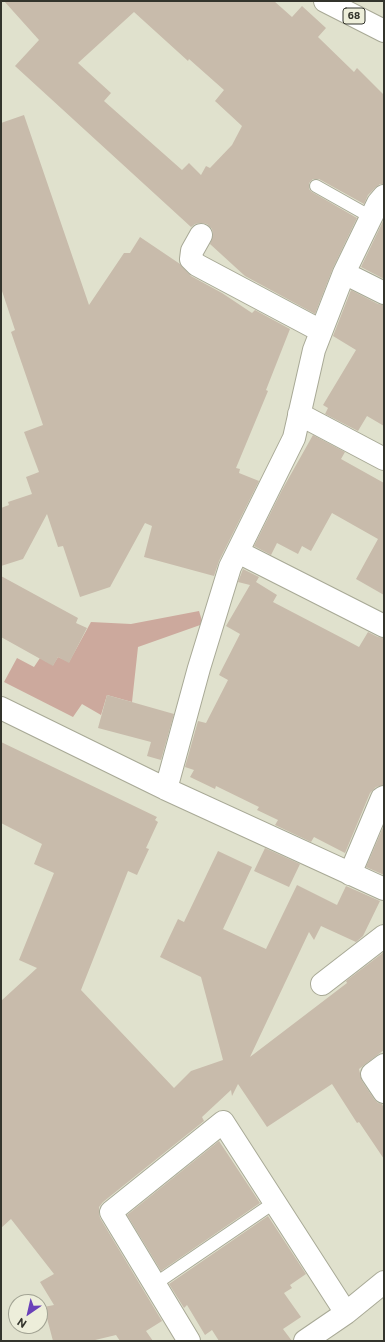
<!DOCTYPE html>
<html>
<head>
<meta charset="utf-8">
<style>
  body { margin:0 }
  #map { position:relative; width:385px; height:1342px; overflow:hidden; background:#e0e1cd; font-family:Commissioner,sans-serif }
  canvas { display:block }
  .frame { position:absolute; inset:0; border:2px solid #33342c; pointer-events:none }
  .north { position:absolute; left:8px; top:1294px; width:40px; height:40px; box-sizing:border-box; background:#edeeda; border:1px solid #a3a494; border-radius:50%; rotate:214deg; font-size:11px; font-weight:700; line-height:16px; text-align:center; color:#33342c }
  .north::after { content:''; display:block; margin:auto; width:14px; height:18px; background:#6a41b9; clip-path:polygon(50% 0,100% 100%,50% 72%,0 100%) }
</style>
</head>
<body>
<div id="map">
<canvas width="385" height="1342"></canvas>
<div class="frame"></div>
<div class="north">N</div>
</div>
<script>
const g = document.querySelector('canvas').getContext('2d');
g.lineJoin = 'round';
function fill(path, color) { g.fillStyle = color; g.fill(path, 'evenodd'); }
const poly = rows => new Path2D(rows.map(r => 'M' + r).join(''));
function stroke(path, color, width, dash) { g.strokeStyle = color; g.lineWidth = width; g.lineCap = dash ? 'butt' : 'round'; g.setLineDash(dash || []); g.stroke(path); }
function label(font, color, halo, rows, align = 'center') {
  g.font = font + ' Commissioner,sans-serif'; g.lineWidth = 3; g.setLineDash([]); g.textBaseline = 'middle'; g.strokeStyle = halo; g.fillStyle = color; for (const [text, x, y, turn = 0] of rows) {
    g.save(); g.translate(x, y); g.rotate((+turn || 0) * Math.PI / 180); g.textAlign = isNaN(turn) ? turn : align; if (halo) g.strokeText(text, 0, 0); g.fillText(text, 0, 0); g.restore();
  }
}
fill(poly([
  [199,611,203,624,138,647,132,702,107,695,101,715,82,704,73,717,4,682,17,658,34,667,40,658,53,665,58,657,69,662,91,622,131,624]
]), '#cca99d');
fill(poly([
  [4,1,274,1,292,17,302,6,326,28,318,37,354,72,357,68,384,95,384,184,380,184,375,188,368,195,364,204,319,179,313,179,309,183,309,189,312,192,357,218,333,268,315,314,245,276,210,244,213,234,212,229,207,224,200,223,195,224,191,227,15,66,39,40],
  [134,12,188,61,189,59,224,90,215,101,242,126,232,145,210,168,206,166,201,175,189,163,182,170,104,101,111,93,78,63],
  [24,115,89,305,124,253,130,253,140,237,180,264,191,276,222,293,252,313,255,310,290,329,266,390,268,391,236,468,240,469,239,473,259,481,219,561,214,576,144,557,152,526,145,523,110,587,80,597,63,546,58,547,47,514,23,559,1,566,1,508,9,505,8,502,32,494,26,477,39,472,24,432,43,425,11,332,15,330,1,288,1,123],
  [384,219,384,279,361,267],
  [351,290,378,304,384,305,384,426,367,416,358,431,325,414,328,408,323,405,356,350,333,336],
  [313,435,345,452,341,459,384,483,384,595,356,579,378,539,332,513,311,551,302,546,298,554,277,543,271,555,254,546,282,490],
  [243,569,259,577,256,582,277,595,273,602,344,639,359,647,368,632,378,637,384,638,384,785,376,787,370,793,345,853,314,837,311,842,275,825,278,820,257,810,259,807,216,786,215,789,190,777,194,770,185,767,198,721,206,723,228,680,219,675,240,634,226,626,250,585,238,582],
  [1,576,78,618,76,623,87,628,69,663,58,657,53,666,1,637],
  [107,695,174,714,161,760,147,756,151,742,98,728],
  [1,742,157,817,155,820,158,822,146,848,149,849,137,875,128,871,81,990,174,1088,191,1071,223,1060,201,977,160,957,178,919,184,922,218,851,252,867,223,929,266,949,297,885,337,905,346,886,380,901,363,936,356,942,321,926,314,940,309,932,250,1057,347,983,346,981,384,952,384,1050,359,1069,362,1081,374,1099,378,1103,382,1104,384,1108,384,1159,359,1122,357,1123,332,1084,267,1127,238,1084,232,1096,231,1090,202,1117,204,1121,103,1202,99,1207,99,1213,100,1218,162,1321,146,1331,153,1341,120,1341,116,1335,91,1341,53,1341,44,1307,54,1305,40,1282,54,1274,11,1219,1,1228,1,1001,37,968,19,960,54,873,34,864,42,844,1,823],
  [384,825,384,875,366,867],
  [265,848,300,864,289,887,254,871],
  [219,1141,260,1203,161,1271,127,1215],
  [268,1216,306,1274,290,1285,292,1288,284,1293,301,1317,283,1329,292,1341,219,1341,212,1330,205,1335,187,1305,184,1308,169,1284]
]), '#c8bbab');
const lane = poly([
  [316,186,371,217],
  [155,1284,275,1202]
]);
const street = poly([
  [201,235,192,251,191,259,197,265,321,331],
  [344,273,384,293],
  [299,414,384,459],
  [238,552,384,626],
  [1,708,166,789,384,889],
  [166,789,199,668,230,567,294,438,314,350,344,273,378,203,384,196],
  [350,874,382,798,384,797],
  [322,984,384,936],
  [384,1065,372,1074,384,1092],
  [189,1341,111,1212,223,1122,346,1313],
  [305,1341,346,1313,384,1282]
]);
const primary = poly([
  [325,1,384,31]
]);
stroke(lane, '#a8a996', 14);
stroke(street, '#a8a996', 24);
stroke(primary, '#a8a996', 24);
stroke(lane, '#fff', 12);
stroke(street, '#fff', 22);
stroke(primary, '#fff', 22);
for (const [x, y, w] of [
  [354,16,22]
]) { const box = new Path2D(); box.roundRect(x - w / 2, y - 8, w, 16, 3); g.fillStyle = '#edeeda'; g.fill(box); stroke(box, '#33342c', 1); }
label('bold 10px', '#33342c', null, [
  ["68",354,16]
]);
</script>
</body>
</html>
